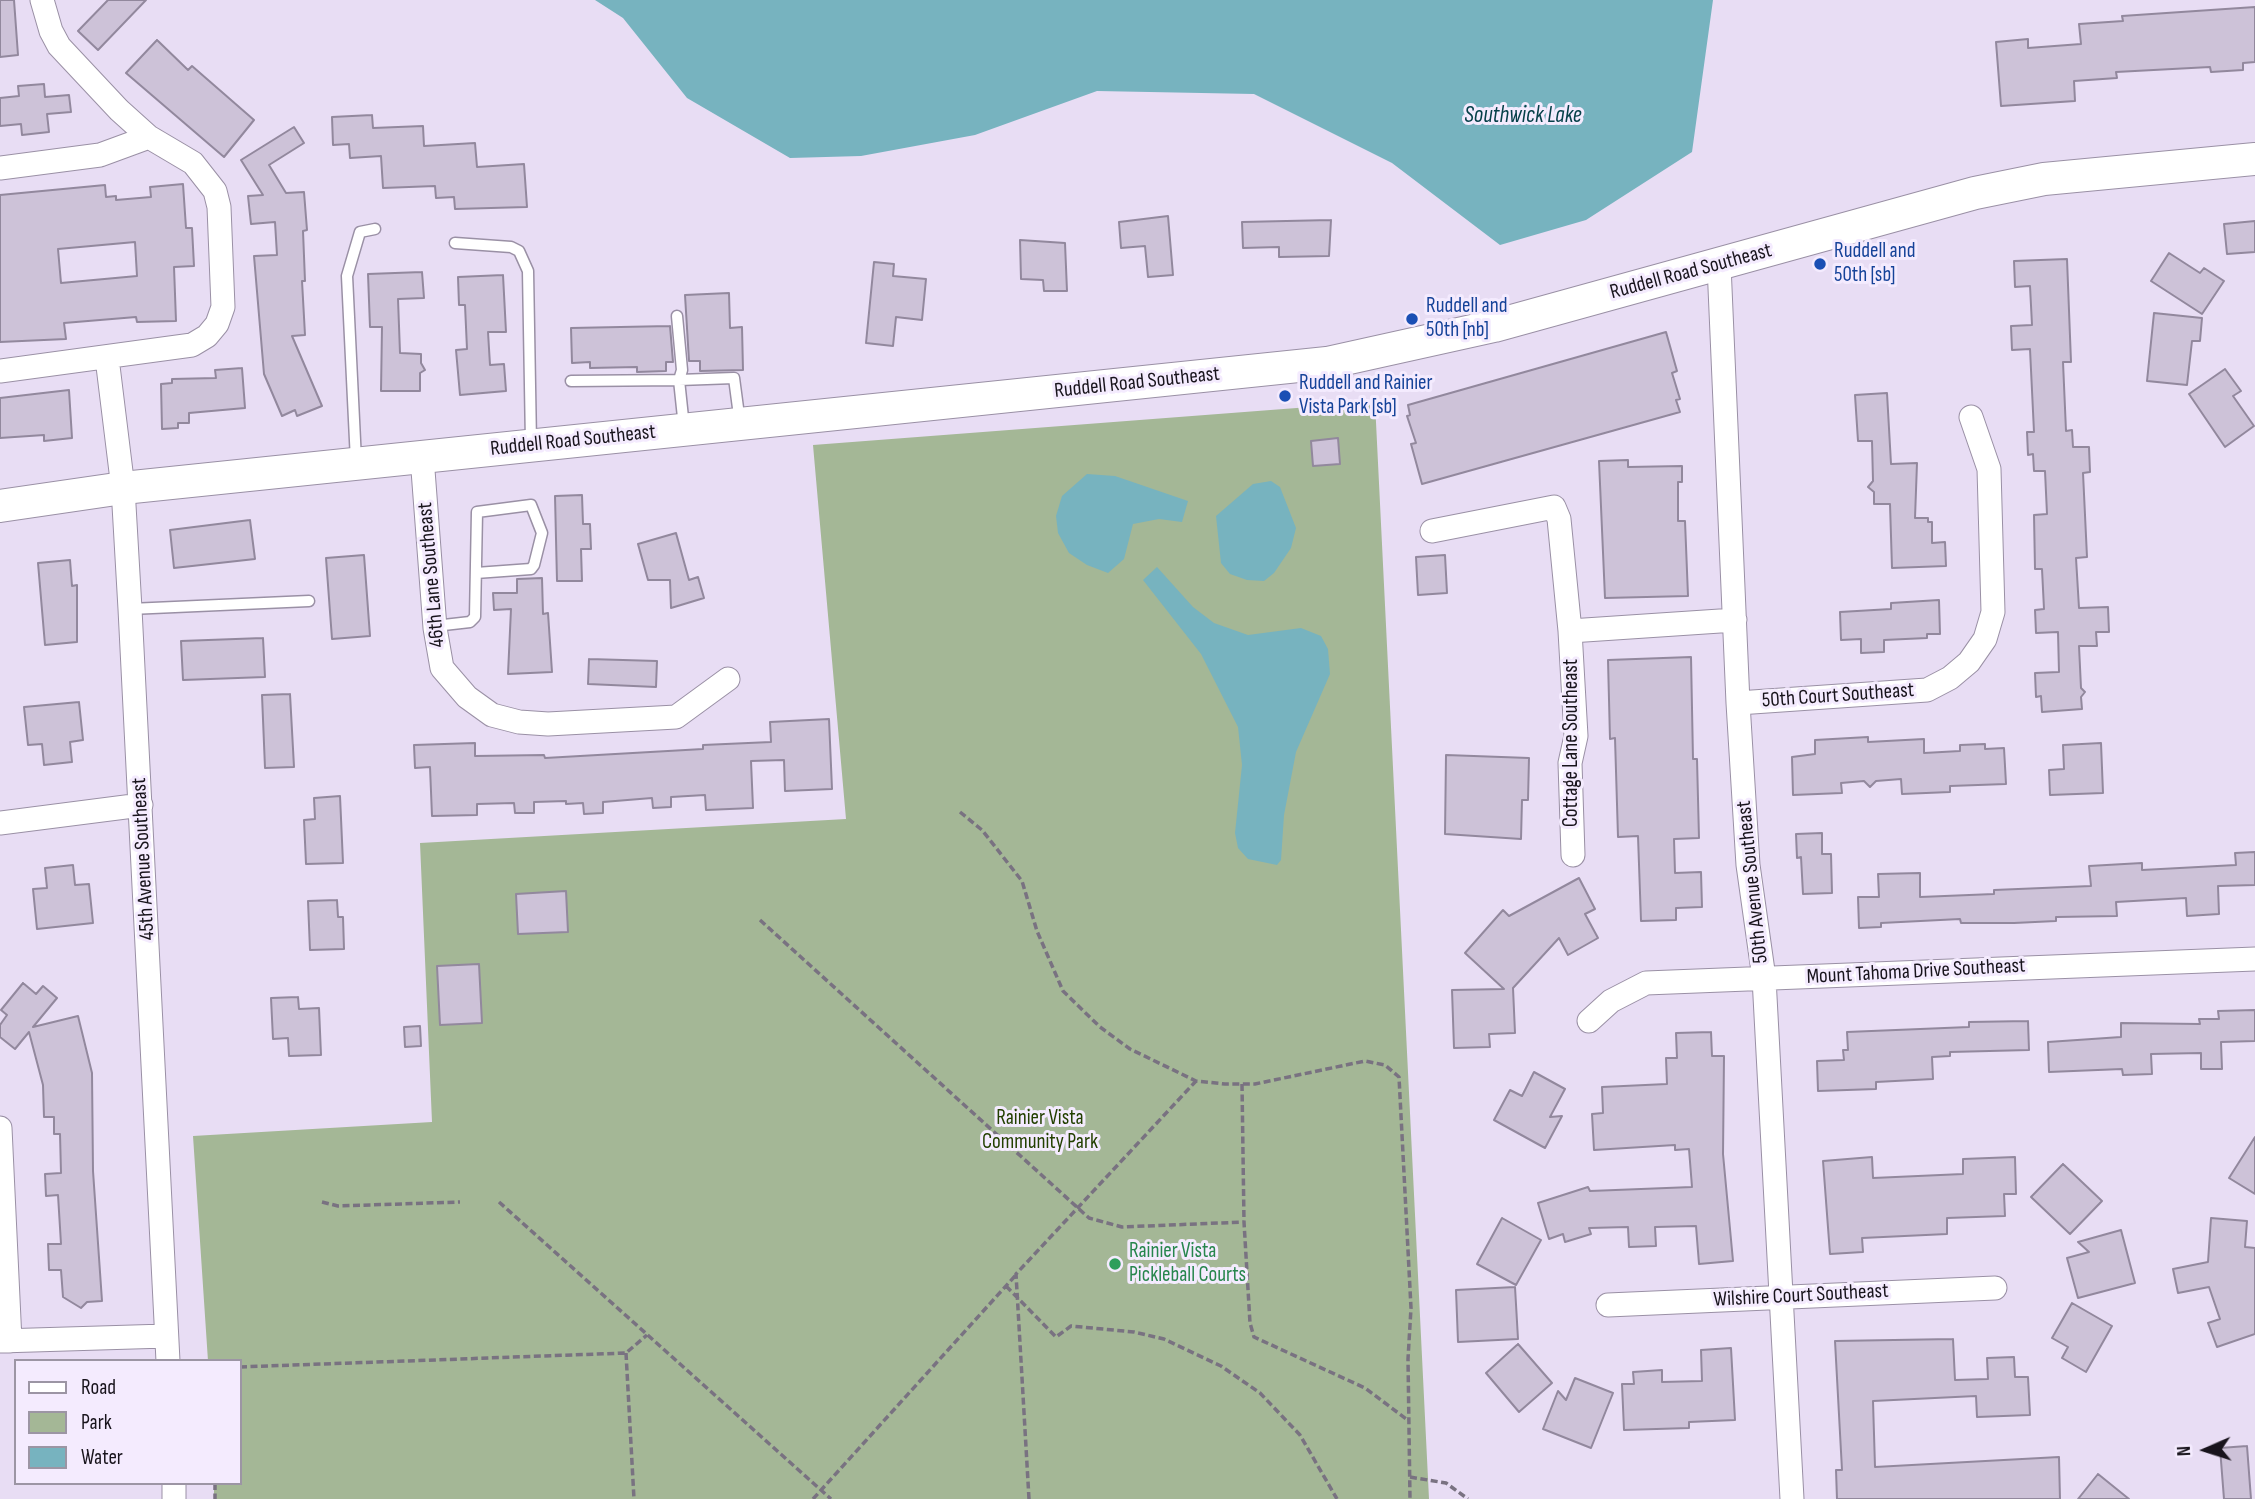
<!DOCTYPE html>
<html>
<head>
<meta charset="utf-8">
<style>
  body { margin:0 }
  #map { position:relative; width:2255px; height:1499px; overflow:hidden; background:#e8ddf4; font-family:"Sofia Sans Condensed",sans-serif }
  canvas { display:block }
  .legend { position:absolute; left:14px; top:1359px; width:228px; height:126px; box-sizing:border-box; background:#f4ebfe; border:2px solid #9c95a4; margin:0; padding:9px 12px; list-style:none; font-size:21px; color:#18141c }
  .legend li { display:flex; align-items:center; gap:14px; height:35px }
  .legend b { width:35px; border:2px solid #9c95a4 }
  .north { position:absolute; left:2171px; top:1415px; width:70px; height:70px; -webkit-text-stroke:5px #f4ebfe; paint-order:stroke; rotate:267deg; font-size:19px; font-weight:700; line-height:28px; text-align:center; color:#18141c }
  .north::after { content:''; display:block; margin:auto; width:24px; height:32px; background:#18141c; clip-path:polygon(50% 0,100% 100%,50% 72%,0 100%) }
</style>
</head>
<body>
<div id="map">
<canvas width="2255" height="1499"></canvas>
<ul class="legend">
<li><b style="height:9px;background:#fff"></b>Road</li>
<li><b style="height:19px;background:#a4b796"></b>Park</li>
<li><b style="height:19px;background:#77b3bf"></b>Water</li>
</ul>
<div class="north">N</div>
</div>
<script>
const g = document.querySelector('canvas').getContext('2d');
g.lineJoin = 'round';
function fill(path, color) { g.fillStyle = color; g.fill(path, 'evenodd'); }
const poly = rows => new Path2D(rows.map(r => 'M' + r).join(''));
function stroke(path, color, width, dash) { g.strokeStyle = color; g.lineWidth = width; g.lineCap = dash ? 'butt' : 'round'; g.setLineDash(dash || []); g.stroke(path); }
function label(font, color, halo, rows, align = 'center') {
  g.font = font + ' "Sofia Sans Condensed",sans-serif'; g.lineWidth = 6; g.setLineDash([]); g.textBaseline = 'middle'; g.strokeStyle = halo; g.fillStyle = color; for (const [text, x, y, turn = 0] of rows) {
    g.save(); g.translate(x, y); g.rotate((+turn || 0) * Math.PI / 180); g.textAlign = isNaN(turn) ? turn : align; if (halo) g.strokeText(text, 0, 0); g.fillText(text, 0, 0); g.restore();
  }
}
fill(poly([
  [1375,402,1429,1499,214,1499,214,1483,240,1483,240,1361,208,1361,193,1136,432,1122,420,843,846,819,813,445]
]), '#a4b796');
fill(poly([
  [595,0,1713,0,1692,152,1586,220,1500,245,1392,163,1254,94,1097,91,975,135,861,156,790,158,687,98,623,18],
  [1087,474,1115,476,1188,501,1182,522,1159,519,1133,524,1124,559,1108,573,1087,565,1069,553,1058,533,1056,516,1062,496],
  [1271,481,1280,487,1296,528,1291,548,1274,573,1264,581,1247,580,1230,574,1221,563,1216,516,1253,484],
  [1157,567,1193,607,1214,623,1248,635,1301,628,1321,636,1328,649,1330,674,1296,752,1284,815,1281,860,1277,865,1248,859,1238,848,1235,833,1242,765,1238,727,1201,654,1143,580]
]), '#77b3bf');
const building = poly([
  [0,0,14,0,18,55,0,57,0,0],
  [108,0,146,0,98,50,78,31,108,0],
  [2255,7,2255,62,2243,63,2243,70,2211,72,2210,67,2116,72,2117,78,2074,81,2075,101,2001,106,1996,42,2028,39,2028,48,2081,44,2079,24,2123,21,2122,16,2255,7],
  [157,40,188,70,192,66,254,120,224,157,126,73,157,40],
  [44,84,45,97,69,95,71,112,47,114,49,132,22,135,21,124,0,126,0,98,19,96,18,86,44,84],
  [372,115,373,128,423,126,424,146,475,143,477,167,524,164,527,207,455,209,454,197,436,198,435,186,383,188,381,156,350,158,349,144,333,145,332,117,372,115],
  [294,127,304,143,269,165,286,193,304,192,307,230,303,231,305,281,302,281,305,335,292,336,322,406,297,416,295,410,282,416,264,374,254,256,277,255,275,222,251,224,248,196,263,195,241,160,294,127],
  [183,184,186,228,192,228,194,266,174,267,176,321,137,322,136,317,64,323,66,339,0,342,0,195,105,185,106,197,116,196,116,200,151,197,150,187,183,184],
  [135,242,137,276,61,283,58,249,135,242],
  [1168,216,1173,275,1148,277,1145,246,1121,248,1119,222,1168,216],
  [1331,220,1329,256,1279,257,1279,247,1243,248,1242,222,1331,220],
  [2255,221,2255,252,2227,254,2224,224,2255,221],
  [1020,240,1065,243,1067,291,1044,291,1043,280,1021,279,1020,240],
  [2169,253,2200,273,2204,268,2224,281,2202,314,2151,281,2169,253],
  [2067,259,2071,362,2063,362,2066,431,2072,430,2073,447,2089,447,2090,472,2083,473,2087,557,2076,558,2079,608,2108,607,2109,632,2096,632,2097,646,2079,646,2081,688,2085,692,2081,697,2082,709,2042,712,2041,696,2036,697,2035,673,2059,672,2058,632,2036,633,2035,610,2044,609,2042,569,2035,569,2034,515,2047,514,2045,471,2034,471,2033,454,2028,455,2027,432,2034,432,2030,349,2012,350,2011,326,2032,325,2030,286,2015,287,2014,261,2067,259],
  [874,262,894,264,893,276,926,279,922,320,896,317,893,346,866,343,874,262],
  [422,272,424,298,398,299,400,353,421,354,421,363,425,370,420,373,420,391,381,391,382,327,370,327,368,274,422,272],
  [503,275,506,332,488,332,490,365,504,364,506,391,460,395,456,350,467,349,465,305,459,305,458,277,503,275],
  [729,293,730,328,742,327,743,370,700,371,700,361,689,361,685,295,729,293],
  [2154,313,2202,318,2200,341,2192,341,2187,385,2147,381,2154,313],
  [670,326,673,362,666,362,666,371,637,372,637,367,590,368,590,362,572,363,571,328,670,326],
  [1666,332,1677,371,1672,373,1680,399,1676,400,1680,412,1422,484,1411,444,1416,443,1407,416,1410,415,1408,405,1666,332],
  [242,368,245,408,189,413,189,423,178,423,178,428,162,429,161,384,172,383,172,379,216,378,215,370,242,368],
  [2225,369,2241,391,2233,396,2254,426,2225,447,2189,394,2225,369],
  [69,390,72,438,44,441,44,435,0,438,0,398,69,390],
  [1887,393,1891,464,1917,463,1915,518,1928,518,1928,522,1932,522,1932,543,1945,542,1946,566,1892,568,1890,504,1874,504,1874,492,1868,487,1873,481,1872,441,1858,441,1855,395,1887,393],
  [1338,438,1340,464,1313,466,1311,441,1338,438],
  [1628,460,1628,467,1682,466,1682,482,1678,482,1678,521,1685,521,1688,596,1605,598,1599,461,1628,460],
  [582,495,583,524,590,524,591,549,581,549,582,581,557,581,555,496,582,495],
  [250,520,255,559,174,568,170,530,250,520],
  [676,533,689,580,698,577,704,598,671,608,670,580,648,580,638,544,676,533],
  [364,555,370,636,332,639,326,558,364,555],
  [1445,555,1447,593,1418,595,1416,557,1445,555],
  [70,560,72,586,77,585,77,642,45,645,38,563,70,560],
  [542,578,543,614,548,613,552,672,508,674,511,609,494,610,493,593,517,593,517,579,542,578],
  [1939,600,1940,634,1927,634,1927,638,1884,640,1884,652,1861,653,1861,639,1841,640,1840,612,1891,609,1891,603,1939,600],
  [263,638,265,677,183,680,181,641,263,638],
  [1691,657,1693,759,1697,759,1699,838,1674,839,1675,873,1701,872,1702,907,1676,908,1676,920,1641,921,1638,836,1618,837,1615,738,1610,739,1608,660,1691,657],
  [589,659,657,661,656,687,588,684,589,659],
  [290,694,294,767,265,768,262,695,290,694],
  [79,702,83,740,70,742,72,762,44,765,42,744,28,745,24,707,79,702],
  [829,719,832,789,785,791,784,760,751,761,753,808,706,810,705,795,671,797,671,807,653,808,652,798,603,802,603,813,584,814,583,803,566,804,566,801,534,802,534,813,515,813,514,803,477,804,477,815,432,816,430,767,415,768,414,745,475,743,475,756,544,755,545,758,703,749,703,745,771,742,770,722,829,719],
  [1868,737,1868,742,1924,739,1924,753,1960,751,1960,745,1985,744,1985,749,2004,748,2006,784,1950,786,1950,792,1902,794,1901,779,1876,781,1870,787,1864,781,1841,783,1842,793,1793,795,1792,757,1815,754,1815,740,1868,737],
  [2101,743,2103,793,2050,795,2049,770,2064,769,2063,745,2101,743],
  [1446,755,1529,758,1528,800,1522,800,1521,839,1445,834,1446,755],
  [340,796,343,863,306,864,304,820,315,819,314,798,340,796],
  [1822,833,1822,854,1831,854,1832,893,1803,894,1801,857,1797,858,1796,834,1822,833],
  [2255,852,2255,885,2218,886,2219,914,2187,916,2186,898,2116,902,2117,916,2056,917,2056,921,2014,923,1961,923,1960,919,1881,923,1881,927,1859,928,1858,897,1879,897,1878,874,1920,873,1920,897,1994,894,1994,890,2091,886,2089,866,2142,863,2142,870,2236,865,2235,853,2255,852],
  [73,865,75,885,89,884,93,923,37,929,33,889,47,888,45,868,73,865],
  [1579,878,1595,909,1585,914,1598,938,1568,955,1559,938,1513,988,1515,1033,1489,1034,1490,1047,1454,1048,1452,990,1504,989,1465,953,1503,910,1509,916,1579,878],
  [566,891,568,932,518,934,516,894,566,891],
  [337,900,338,917,343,917,344,949,310,950,308,901,337,900],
  [479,964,482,1023,440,1025,437,966,479,964],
  [23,983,36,994,43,986,57,998,33,1027,78,1016,92,1073,93,1171,102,1301,87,1302,81,1308,63,1297,61,1270,49,1270,48,1244,61,1244,58,1195,46,1196,45,1174,61,1173,60,1134,54,1134,54,1117,44,1117,43,1085,29,1032,15,1049,0,1037,0,1025,7,1015,1,1010,23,983],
  [298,997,299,1009,319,1008,321,1055,289,1056,288,1038,273,1039,271,998,298,997],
  [2255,1010,2255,1041,2221,1042,2222,1069,2201,1069,2201,1053,2151,1054,2152,1074,2123,1075,2122,1069,2049,1072,2048,1042,2121,1037,2121,1023,2200,1024,2199,1019,2219,1019,2218,1011,2255,1010],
  [2028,1021,2029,1050,1950,1052,1950,1056,1932,1057,1933,1079,1876,1082,1876,1089,1818,1091,1817,1061,1844,1060,1843,1050,1848,1050,1847,1032,1969,1027,1969,1022,2028,1021],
  [420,1026,421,1046,405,1047,404,1027,420,1026],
  [1711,1032,1712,1056,1724,1056,1723,1154,1733,1261,1699,1264,1696,1226,1655,1227,1656,1246,1629,1247,1628,1227,1589,1228,1591,1234,1565,1242,1563,1234,1549,1239,1538,1203,1588,1187,1590,1191,1692,1187,1689,1149,1675,1150,1675,1145,1594,1150,1592,1114,1603,1113,1602,1087,1667,1084,1666,1058,1677,1058,1676,1033,1711,1032],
  [1534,1072,1565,1089,1550,1117,1562,1116,1545,1148,1494,1120,1510,1090,1522,1096,1534,1072],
  [2255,1137,2255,1194,2229,1178,2255,1137],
  [1872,1157,1873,1178,1963,1174,1963,1159,2015,1157,2016,1194,2004,1194,2005,1216,1947,1218,1947,1234,1862,1238,1863,1252,1830,1254,1823,1161,1872,1157],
  [2063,1164,2102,1201,2070,1234,2031,1197,2063,1164],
  [1502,1218,1541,1240,1516,1285,1477,1264,1502,1218],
  [2211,1218,2247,1221,2245,1247,2255,1248,2255,1334,2217,1347,2208,1323,2220,1319,2209,1287,2178,1293,2173,1269,2208,1262,2211,1218],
  [2121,1230,2135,1283,2078,1298,2067,1258,2089,1252,2078,1242,2121,1230],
  [1515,1287,1518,1339,1458,1342,1456,1290,1515,1287],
  [2072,1303,2112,1326,2086,1372,2062,1358,2068,1347,2052,1338,2072,1303],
  [1953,1339,1955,1380,1988,1379,1987,1358,2014,1357,2015,1377,2028,1377,2030,1415,1977,1417,1976,1396,1873,1401,1875,1467,2059,1457,2060,1499,1837,1499,1836,1470,1842,1470,1835,1341,1953,1339],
  [1518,1344,1552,1383,1519,1412,1486,1373,1518,1344],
  [1731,1348,1735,1420,1689,1422,1689,1428,1624,1430,1622,1384,1634,1384,1633,1372,1662,1370,1662,1382,1702,1381,1701,1350,1731,1348],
  [1575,1378,1613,1393,1591,1448,1543,1429,1558,1391,1566,1400,1575,1378],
  [2247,1446,2251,1499,2224,1499,2220,1448,2247,1446],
  [2098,1474,2129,1499,2078,1499,2098,1474]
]);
fill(building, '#cdc2d8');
stroke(building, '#92889d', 2);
const lane = poly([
  [455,243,511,247,519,251,528,271,531,443],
  [677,316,682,370,679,380,734,378,740,423],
  [571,381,679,380,684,427],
  [356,461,347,276,360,232,375,229],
  [130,609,309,601],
  [435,626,470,622,475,617,477,512,531,505,542,533,534,565,531,569,476,573]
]);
const street = poly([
  [0,168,100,155,149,137],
  [1719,265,1738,703,1748,865,1764,978,1792,1499],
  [107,358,123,488,130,609,168,1361],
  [0,371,192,345,207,336,217,324,223,307,219,207,215,191,193,163,149,137,119,110,59,46,51,31,42,0],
  [422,457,435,628,442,668,467,697,492,715,519,722,548,724,676,717,728,679],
  [1432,531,1554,507,1559,519,1570,631,1576,736,1570,763,1573,855],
  [1570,631,1735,620],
  [1738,703,1927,690,1950,678,1969,662,1985,639,1993,612,1989,469,1971,417],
  [0,823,141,805],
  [1589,1021,1611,1001,1646,983,2255,959],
  [0,1128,10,1341],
  [1608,1305,1995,1288],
  [0,1341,166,1336],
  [174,1483,174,1499]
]);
const secondary = poly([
  [0,506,123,488,1327,363,1494,326,1975,193,2044,179,2255,159]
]);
stroke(lane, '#9a90a5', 13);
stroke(street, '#9a90a5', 25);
stroke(secondary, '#9a90a5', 34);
stroke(poly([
  [960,812,982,830,1022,881,1037,931,1063,991,1100,1027,1130,1049,1196,1081,1225,1084,1255,1084,1365,1061,1385,1065,1399,1077,1411,1308,1408,1359,1410,1499],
  [760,920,1089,1218,1122,1227,1244,1222,1250,1323,1254,1337,1365,1388,1409,1421],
  [1242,1084,1244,1222],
  [322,1202,338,1206,460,1202],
  [499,1202,831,1499],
  [1006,1286,1056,1337,1071,1326,1134,1332,1164,1339,1221,1366,1260,1393,1300,1435,1337,1499],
  [626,1353,634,1499],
  [240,1367,626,1353,647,1335],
  [1410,1477,1446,1483,1468,1499],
  [215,1483,215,1499],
  [813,1499,1015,1276],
  [1029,1499,1016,1274,1196,1081]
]), '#797281', 3.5, [7, 3.5]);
stroke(lane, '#fff', 10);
stroke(street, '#fff', 23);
stroke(secondary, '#fff', 32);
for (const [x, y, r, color] of [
  [1820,264,7,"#1a4fb4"],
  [1412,319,7,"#1a4fb4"],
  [1285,396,7,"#1a4fb4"],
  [1115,1264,7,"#2e9e5b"]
]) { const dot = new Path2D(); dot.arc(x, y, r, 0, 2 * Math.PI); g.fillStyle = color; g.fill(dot); stroke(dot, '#f4ebfe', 2.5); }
label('21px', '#164399', '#f4ebfe', [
  ["Ruddell and",1834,252],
  ["50th [sb]",1834,276],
  ["Ruddell and",1426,307],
  ["50th [nb]",1426,331],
  ["Ruddell and Rainier",1299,384],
  ["Vista Park [sb]",1299,408]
], 'left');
label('21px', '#18141c', '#f4ebfe', [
  ["Ruddell Road Southeast",1691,272,-15],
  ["Ruddell Road Southeast",1137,383,-6],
  ["Ruddell Road Southeast",573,441,-6],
  ["46th Lane Southeast",432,575,-95],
  ["50th Court Southeast",1838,696,-4],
  ["Cottage Lane Southeast",1572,743,-90],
  ["45th Avenue Southeast",144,859,-93],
  ["50th Avenue Southeast",1753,882,-96],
  ["Mount Tahoma Drive Southeast",1916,972,-3],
  ["Wilshire Court Southeast",1801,1296,-3]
]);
label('21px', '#234000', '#f4ebfe', [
  ["Rainier Vista",1040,1119],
  ["Community Park",1040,1143]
]);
label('21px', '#27864d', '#f4ebfe', [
  ["Rainier Vista",1129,1252],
  ["Pickleball Courts",1129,1276]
], 'left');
label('italic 23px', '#064049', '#f4ebfe', [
  ["Southwick Lake",1523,116]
]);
</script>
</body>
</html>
